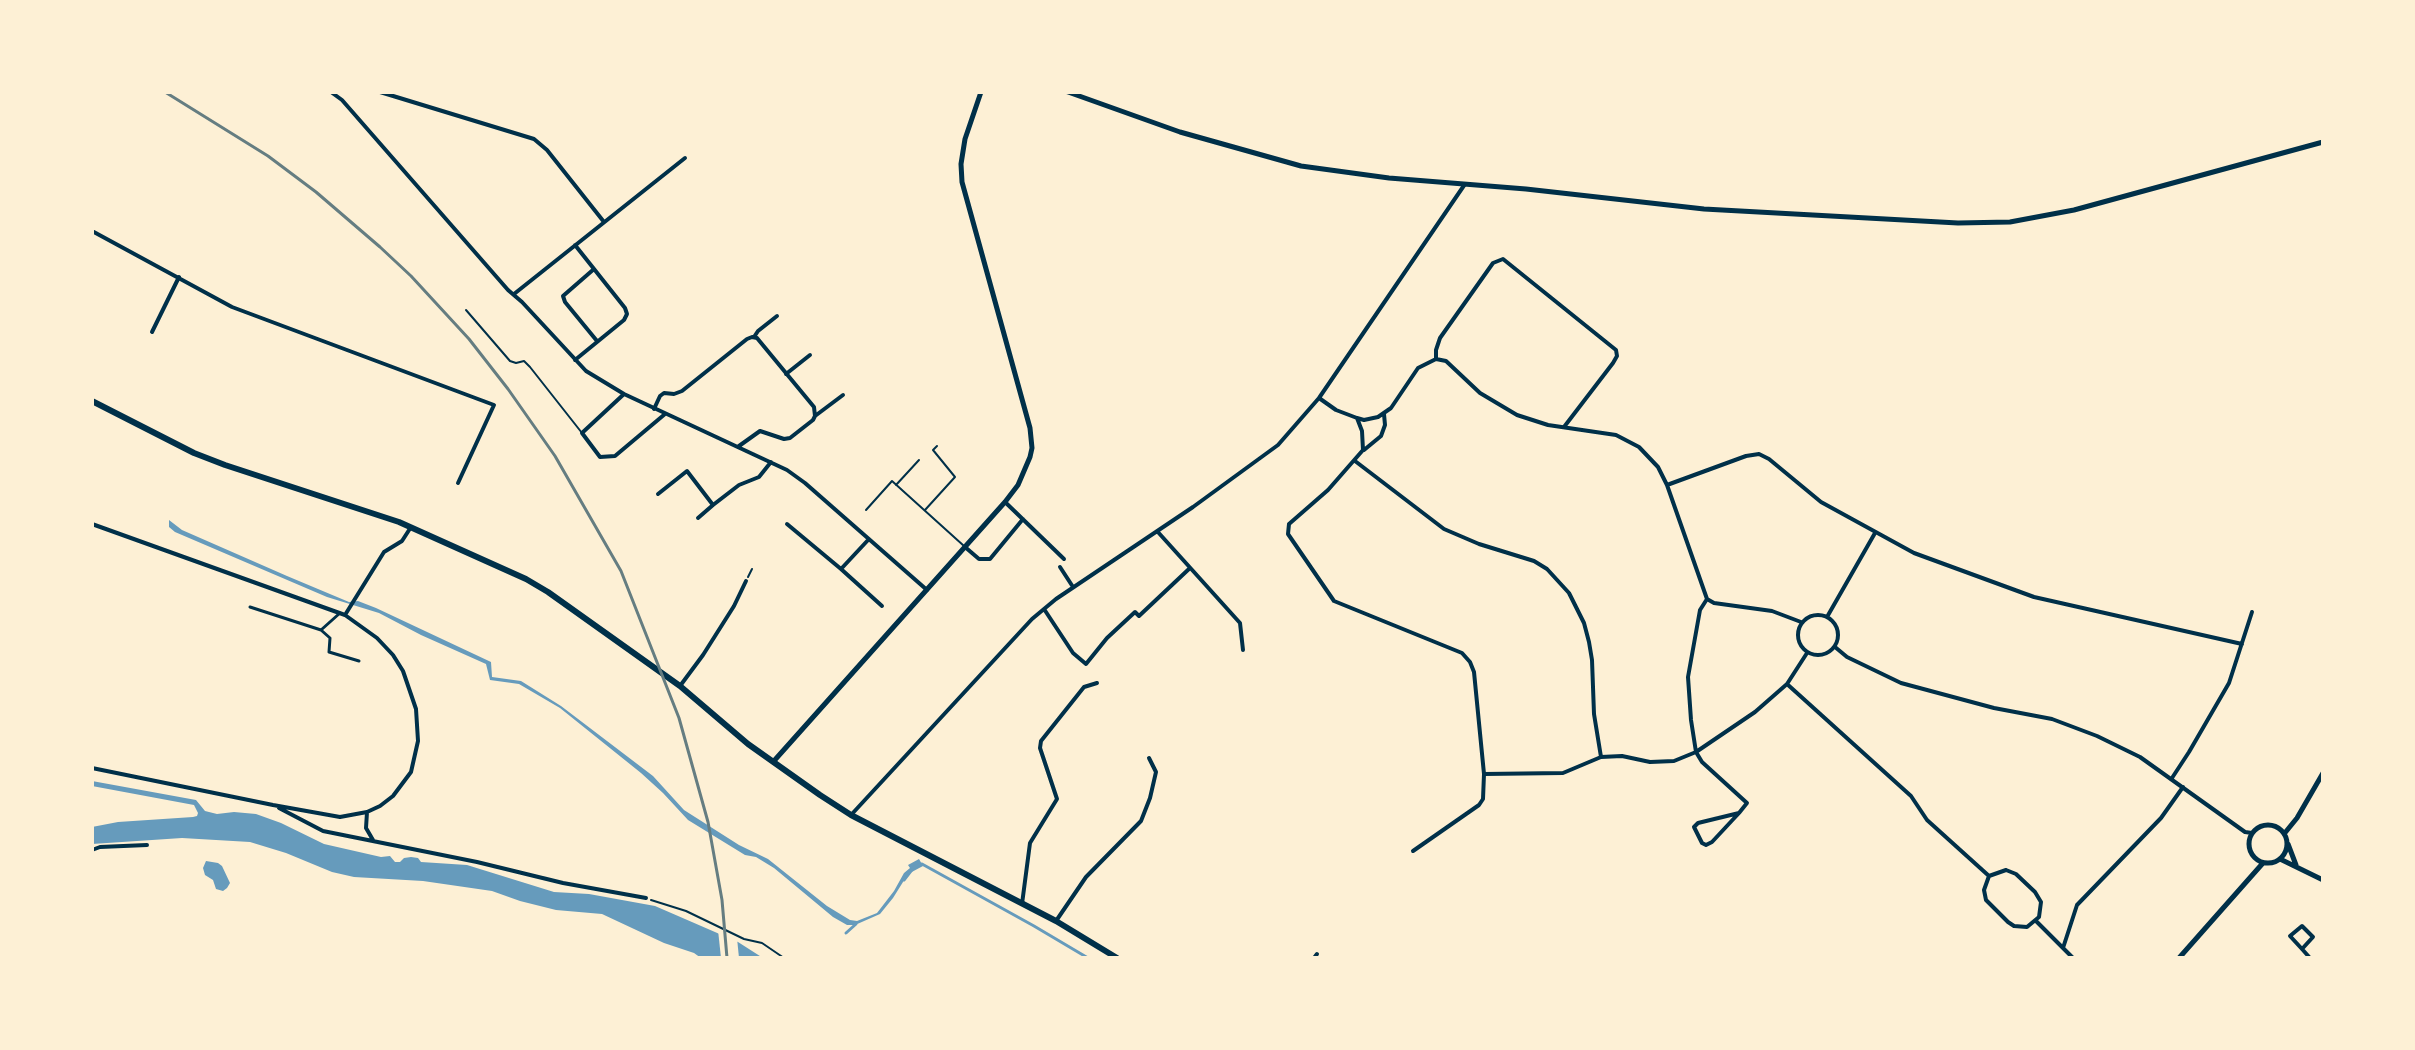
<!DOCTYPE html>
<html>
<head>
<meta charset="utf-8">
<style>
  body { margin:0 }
  #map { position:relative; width:2415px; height:1050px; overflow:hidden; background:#fdf0d5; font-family:Cabin,sans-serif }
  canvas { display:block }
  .frame { position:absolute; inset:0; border:94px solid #fdf0d5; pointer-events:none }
</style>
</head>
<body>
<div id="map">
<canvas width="2415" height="1050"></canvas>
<div class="frame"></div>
</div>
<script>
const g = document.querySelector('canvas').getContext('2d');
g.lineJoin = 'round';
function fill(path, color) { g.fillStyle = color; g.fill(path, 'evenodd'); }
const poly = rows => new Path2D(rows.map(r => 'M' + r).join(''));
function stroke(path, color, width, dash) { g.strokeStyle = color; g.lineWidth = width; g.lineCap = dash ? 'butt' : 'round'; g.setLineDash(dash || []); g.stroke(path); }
fill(poly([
  [169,520,182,530,287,576,349,602,358,601,376,608,491,662,492,677,521,681,561,706,653,776,684,810,739,845,768,859,827,906,850,920,857,921,877,913,894,891,904,873,910,868,908,865,919,859,923,866,908,874,893,898,880,914,855,925,847,925,833,917,774,868,756,857,745,855,688,820,663,793,641,773,560,708,519,684,490,680,486,664,421,635,379,613,327,597,175,532,169,527],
  [92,781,196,800,205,811,217,814,234,812,256,814,281,823,324,844,381,857,390,856,395,862,400,862,404,858,411,857,418,858,421,862,467,865,554,892,589,894,655,906,738,942,763,958,701,958,694,953,664,943,602,914,556,910,520,901,492,891,423,881,354,877,332,872,286,853,250,842,182,838,92,844,92,827,118,822,193,817,197,816,198,813,194,805,92,786],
  [206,861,218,863,222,866,230,883,227,888,223,891,216,889,213,880,205,875,203,868]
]), '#669bbc');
fill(poly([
  [718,930,737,938,739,958,721,958]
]), '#fdf0d5');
stroke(poly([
  [904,880,914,867,922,864,1034,926,1088,958],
  [846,933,856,924]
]), '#669bbc', 3);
stroke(poly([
  [748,577,752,569],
  [651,900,686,911,744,939,762,943,784,958]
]), '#003049', 2);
stroke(poly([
  [466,310,510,361,516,363,524,361,530,367,582,433],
  [896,485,919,460],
  [866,510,892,481,964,546],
  [925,510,955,477,933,450,937,446]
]), '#003049', 2);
stroke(poly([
  [250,607,321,630],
  [340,613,321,630,330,638,329,652,359,661]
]), '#003049', 3);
stroke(poly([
  [331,92,342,100,508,290,522,302,586,371,624,394,787,470,805,483,927,590],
  [380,92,534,139,547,150,604,222],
  [92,231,232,307,494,405,458,483],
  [594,269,563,296,565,302,597,341],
  [514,294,685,158],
  [152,332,179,277],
  [754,337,758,331,777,316],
  [1436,359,1446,361,1480,393,1517,415,1548,425,1616,435,1639,447,1658,467,1667,485,1707,599],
  [1436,359,1436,350,1440,338,1493,263,1503,259,1616,350,1617,356,1613,363,1564,427],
  [575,360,624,320,627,314,625,308,575,245],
  [786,374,810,355],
  [624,394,582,433,600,457,615,456,665,414],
  [1319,398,1336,410,1357,418,1364,420,1378,417,1391,408,1418,368,1436,359],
  [654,409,660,396,664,393,674,394,682,391,747,339,752,337,757,338,814,407,815,416,813,420,790,438,784,439,760,431,739,446],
  [815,416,843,395],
  [1357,418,1362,431,1363,450,1328,490,1289,524,1288,534,1334,601,1462,653,1470,662,1474,672,1484,774,1483,799,1479,805,1413,851],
  [1364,450,1381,436,1385,425,1384,414],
  [1355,461,1444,529,1479,544,1534,561,1547,569,1569,593,1584,623,1589,642,1592,660,1594,714,1601,757],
  [1667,485,1746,456,1759,454,1769,459,1821,502,1914,553,2034,597,2242,644],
  [658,494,687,471,713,505,739,485,759,477,771,462],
  [1005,502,1064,559],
  [698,518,713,505],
  [92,524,345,615,377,638,393,655,403,671,416,709,418,741,411,772,393,796,380,806,367,812,340,817,273,805,92,768],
  [787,524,841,569],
  [1157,531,1240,623,1243,650],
  [869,539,841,569,882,606],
  [965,547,979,559,990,559,1023,519],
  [1060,567,1073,587],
  [1707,599,1700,610,1688,677,1691,720,1696,752,1702,762,1747,803,1739,813,1712,842,1706,845,1702,843,1694,827,1698,823,1739,813],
  [1707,599,1714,603,1772,611,1801,622],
  [1044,609,1073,653,1086,664,1107,638,1135,612,1139,616,1190,568],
  '1798 635a20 20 0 1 1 40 0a20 20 0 1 1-40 0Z',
  [345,615,384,552,402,541,411,527],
  [1827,617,1875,533],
  [1835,647,1847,657,1901,683,1994,708,2052,719,2097,736,2140,757,2245,832,2252,833],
  [1787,684,1911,796,1927,820,1989,876],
  [680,686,703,655,734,606,746,581],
  [1484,774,1563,773,1601,757,1622,756,1650,762,1674,761,1696,752,1755,712,1787,684,1807,653],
  [2172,778,2189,752,2229,683,2252,612],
  [279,808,323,831,477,862,563,883,646,898],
  [367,812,366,828,373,840],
  [851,815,1032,619,1056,599,1193,507,1278,445,1319,398,1465,184],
  [92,850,100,847,147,845],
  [2006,870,2016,874,2035,892,2041,902,2039,917,2027,927,2014,926,2008,922,1986,900,1984,890,1989,876,2006,870],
  [1022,904,1030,843,1057,799,1040,748,1041,741,1084,687,1097,683],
  [1056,921,1086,877,1141,821,1150,798,1156,772,1149,758],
  [2036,921,2073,958],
  [2063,948,2077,905,2161,818,2183,787],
  [2302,949,2313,937,2302,926,2290,936,2302,949,2310,958],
  [1314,958,1317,954]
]), '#003049', 4);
stroke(poly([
  [1068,92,1180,132,1301,166,1389,178,1526,189,1704,209,1958,223,2010,222,2074,210,2323,142],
  [773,762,1005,502,1018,485,1030,457,1032,448,1030,428,962,182,961,164,965,139,981,92],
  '2249 844a19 19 0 1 1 38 0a19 19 0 1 1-38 0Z',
  [2284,834,2297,818,2323,773],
  [2288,844,2296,865],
  [2280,859,2323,880],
  [2179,958,2263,863]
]), '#003049', 5);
stroke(poly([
  [92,401,194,453,225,465,399,522,526,579,548,592,680,686,748,744,820,795,851,815,1056,921,1117,958]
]), '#003049', 6);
stroke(poly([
  [165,92,268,156,316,192,380,247,411,276,469,339,508,389,555,456,621,571,679,718,708,822,722,900,727,958]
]), '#657d81', 3);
</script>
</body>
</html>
